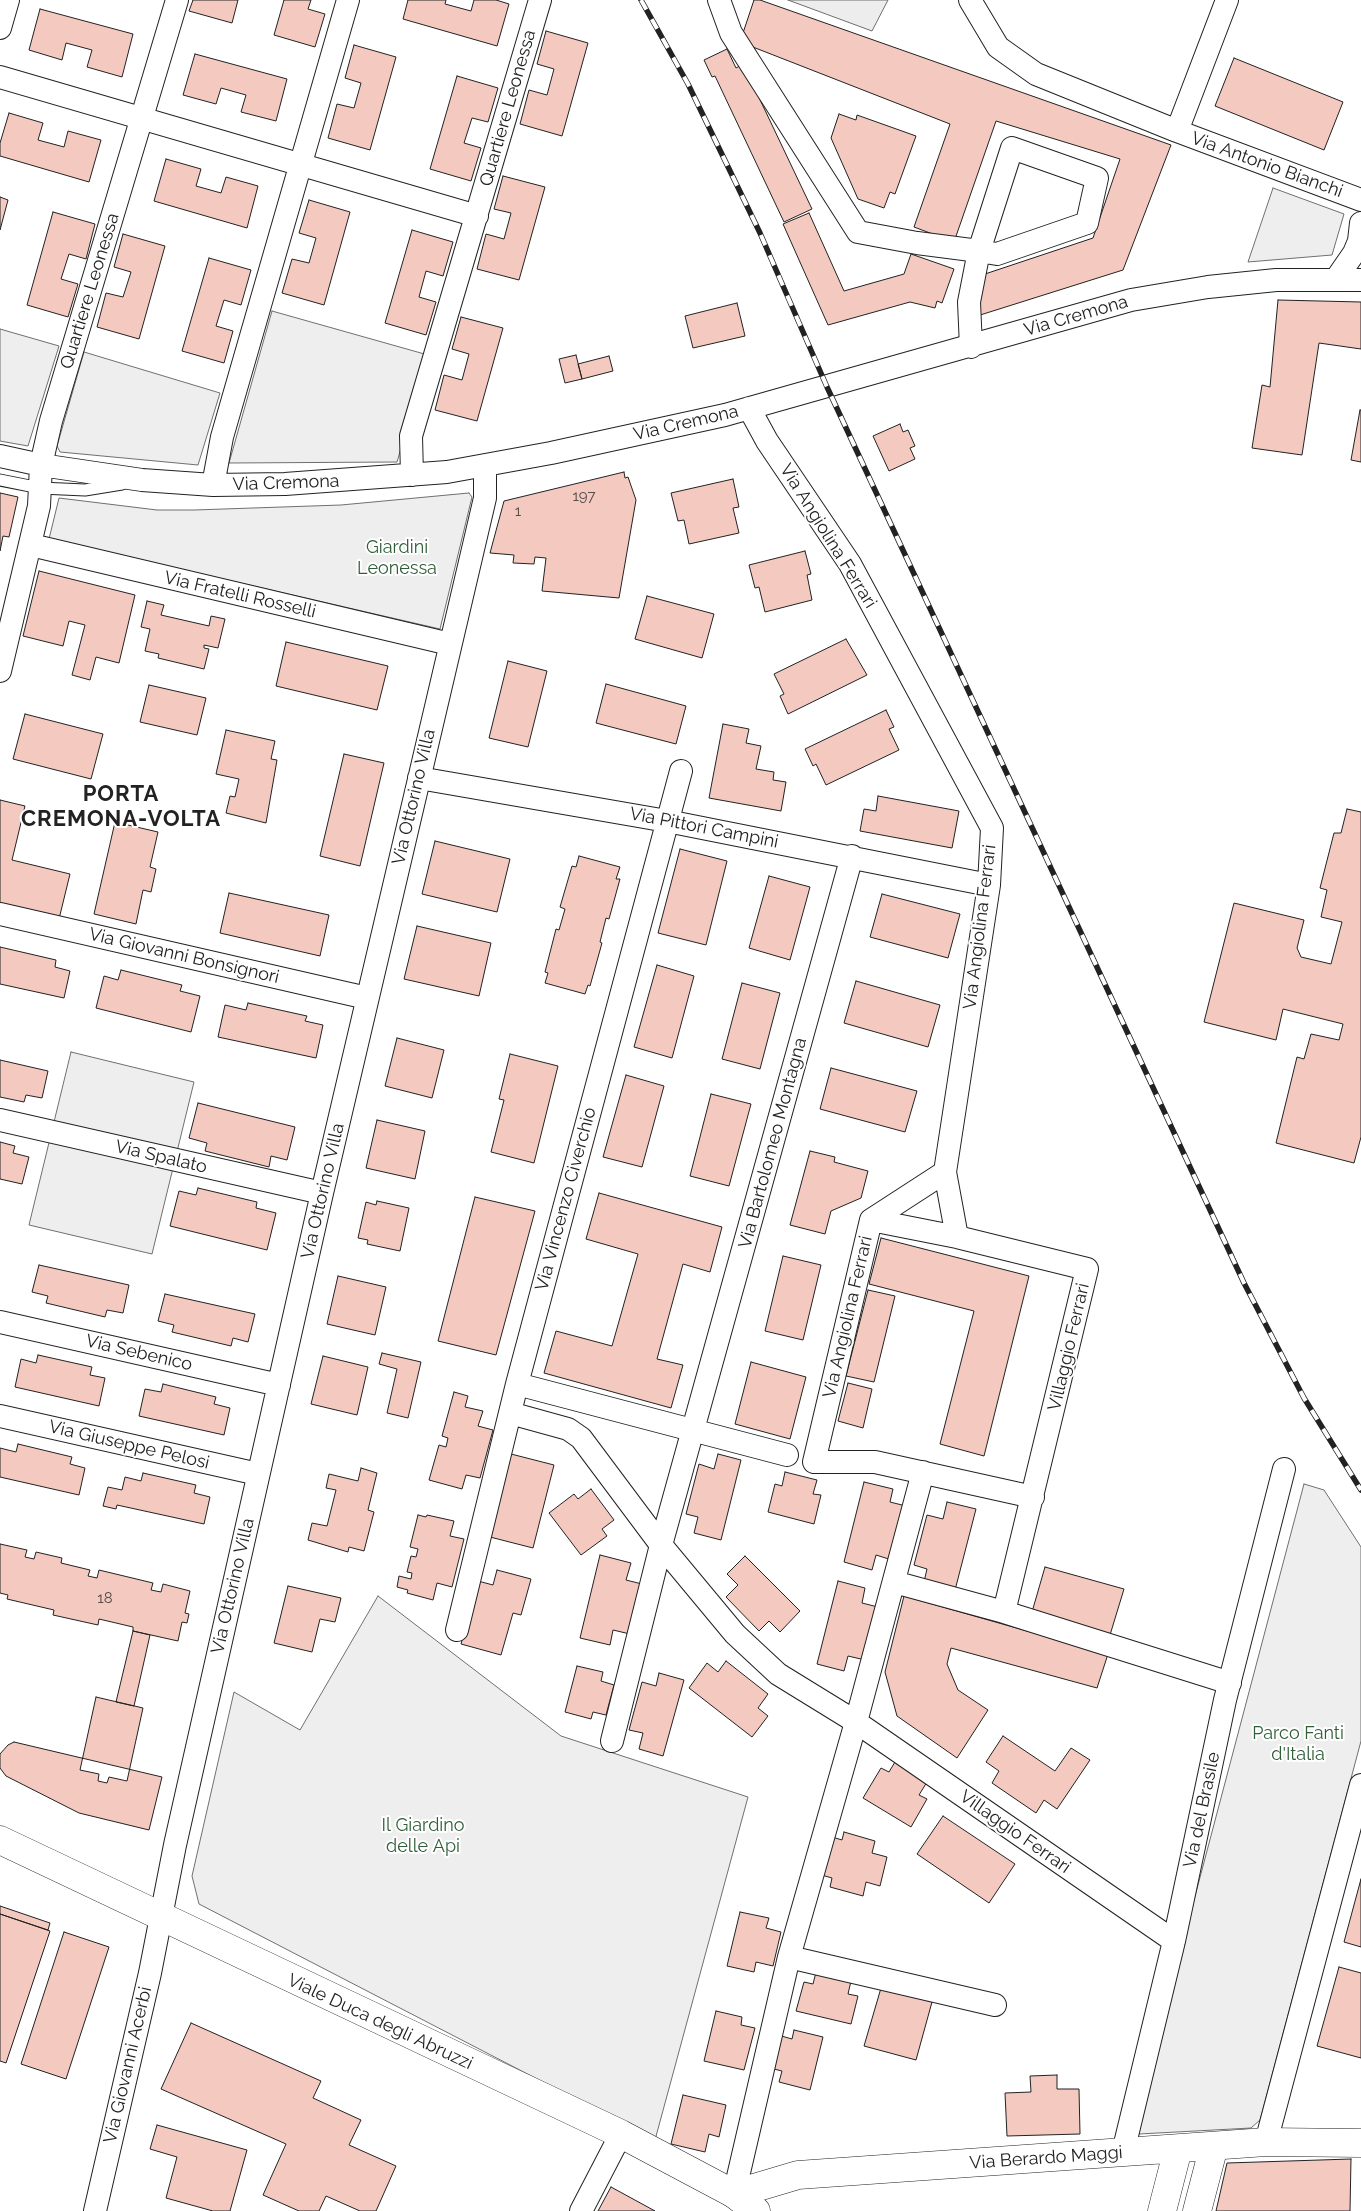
<!DOCTYPE html>
<html>
<head>
<meta charset="utf-8">
<style>
  body { margin:0 }
  canvas { display:block; background:#fff }
</style>
</head>
<body>
<canvas width="1361" height="2211"></canvas>
<script>
const g = document.querySelector('canvas').getContext('2d');
g.lineJoin = 'round';
function fill(path, color) { g.fillStyle = color; g.fill(path, 'evenodd'); }
const poly = rows => new Path2D(rows.map(r => 'M' + r).join(''));
function stroke(path, color, width, dash) { g.strokeStyle = color; g.lineWidth = width; g.lineCap = dash ? 'butt' : 'round'; g.setLineDash(dash || []); g.stroke(path); }
function label(font, color, halo, rows, align = 'center') {
  g.font = font + ' Raleway,sans-serif'; g.lineWidth = 4; g.setLineDash([]); g.textBaseline = 'middle'; g.strokeStyle = halo; g.fillStyle = color; for (const [text, x, y, turn = 0] of rows) {
    g.save(); g.translate(x, y); g.rotate((+turn || 0) * Math.PI / 180); g.textAlign = isNaN(turn) ? turn : align; if (halo) g.strokeText(text, 0, 0); g.fillText(text, 0, 0); g.restore();
  }
}
const green = poly([
  [1273,188,1344,214,1332,255,1248,262,1273,188],
  [272,311,428,355,397,462,229,463,272,311],
  [0,329,59,346,28,446,0,441,0,329],
  [84,352,220,393,198,465,60,452,57,446,84,352],
  [469,493,472,497,440,629,49,539,59,498,157,510,194,510,341,505,469,493],
  [71,1052,194,1082,152,1254,29,1225,71,1052],
  [1304,1484,1324,1490,1361,1547,1361,1741,1260,2120,1251,2128,1139,2134,1134,2127,1304,1484],
  [378,1596,561,1736,748,1797,655,2140,199,1904,192,1876,234,1692,300,1730,378,1596]
]);
fill(green, '#eee');
stroke(green, '#6f6f6f', 1);
const parking = poly([
  [788,0,888,0,872,31,788,0]
]);
fill(parking, '#ededed');
stroke(parking, '#6f6f6f', 1);
const building = poly([
  [193,0,238,0,232,23,189,11,193,0],
  [284,0,311,0,308,9,325,14,315,47,274,35,284,0],
  [408,0,446,0,445,4,471,11,474,0,496,0,509,4,497,46,403,19,408,0],
  [754,0,760,0,1171,145,1123,270,977,316,979,276,1093,238,1120,159,996,121,954,242,914,227,950,124,740,42,754,0],
  [40,9,133,34,122,77,87,67,92,50,66,43,62,60,29,50,40,9],
  [546,31,588,43,562,136,520,124,529,90,547,95,554,69,537,64,546,31],
  [354,45,396,57,370,150,328,138,337,104,354,108,361,83,345,78,354,45],
  [727,49,736,68,743,64,812,209,784,222,715,76,712,77,704,60,727,49],
  [195,54,287,79,276,121,241,112,246,95,221,88,216,104,183,95,195,54],
  [1234,58,1343,102,1324,150,1215,106,1234,58],
  [457,76,498,88,488,122,472,118,464,143,481,148,471,181,430,169,457,76],
  [9,113,43,123,38,140,64,147,68,131,101,140,89,182,0,156,0,143,9,113],
  [839,114,856,120,857,115,916,136,895,194,890,192,884,208,858,199,831,138,839,114],
  [166,159,201,169,196,186,221,193,226,177,258,186,247,228,154,201,166,159],
  [503,176,545,187,519,280,477,269,486,234,504,239,511,213,494,209,503,176],
  [0,197,8,200,0,230,0,197],
  [309,200,350,212,324,305,282,293,292,259,309,263,316,238,299,233,309,200],
  [53,212,95,224,86,259,69,254,61,279,78,284,68,317,27,305,53,212],
  [809,213,844,291,904,274,911,254,954,269,942,303,937,301,935,308,910,302,828,325,783,224,809,213],
  [412,230,453,242,443,276,426,271,419,297,436,302,426,335,385,323,412,230],
  [123,234,165,246,139,339,97,327,106,293,123,297,131,272,114,267,123,234],
  [209,258,251,270,241,305,224,300,216,326,233,331,224,363,182,351,209,258],
  [1278,300,1361,302,1361,349,1319,343,1302,455,1252,448,1262,385,1270,387,1278,300],
  [737,303,745,336,693,348,685,316,737,303],
  [461,317,503,328,477,421,435,410,444,375,462,380,469,354,452,349,461,317],
  [576,355,582,379,565,383,559,359,576,355],
  [609,356,613,371,582,379,578,364,609,356],
  [1360,410,1361,410,1361,462,1351,460,1360,410],
  [900,424,903,432,908,430,915,446,910,448,915,459,889,471,873,436,900,424],
  [624,472,625,478,628,477,636,500,619,598,542,591,546,558,535,557,534,564,513,563,514,555,490,553,504,501,624,472],
  [733,479,739,507,733,508,739,533,689,544,684,520,678,521,671,493,733,479],
  [0,493,18,497,9,537,3,536,0,551,0,493],
  [805,551,811,574,807,575,812,600,765,612,759,587,755,588,749,565,805,551],
  [39,571,135,595,119,663,96,657,90,680,72,675,85,625,69,621,63,646,23,636,39,571],
  [647,596,714,614,702,658,635,639,647,596],
  [147,601,164,605,161,615,209,626,211,616,225,619,218,648,204,645,204,648,209,649,204,669,158,658,159,654,145,651,150,629,141,627,147,601],
  [846,639,867,675,788,714,780,696,784,694,774,674,846,639],
  [286,642,388,666,377,710,276,686,286,642],
  [508,661,547,671,528,747,489,738,508,661],
  [606,684,686,706,676,744,596,723,606,684],
  [149,685,206,698,197,735,140,722,149,685],
  [886,710,894,727,889,729,899,750,826,785,816,764,813,766,805,749,886,710],
  [25,714,103,734,91,779,13,759,25,714],
  [723,724,749,729,746,743,761,746,756,769,774,772,773,780,786,782,781,811,709,798,723,724],
  [226,730,275,741,271,759,277,760,266,823,226,813,230,796,235,797,239,779,216,774,226,730],
  [344,754,384,763,360,866,320,856,344,754],
  [878,796,959,811,952,848,860,831,864,809,876,811,878,796],
  [0,800,25,806,12,860,70,874,59,919,0,905,0,800],
  [1347,809,1361,812,1361,1137,1354,1163,1276,1143,1297,1057,1304,1059,1311,1034,1339,1040,1343,1024,1283,1009,1276,1040,1204,1022,1234,903,1304,920,1297,948,1301,957,1331,964,1342,922,1321,917,1327,890,1320,888,1334,833,1341,833,1347,809],
  [115,822,158,832,150,867,156,869,151,892,143,890,136,924,94,914,115,822],
  [435,841,510,859,497,912,422,894,435,841],
  [680,849,727,861,706,945,658,933,680,849],
  [579,856,620,867,616,879,620,879,609,919,606,918,600,942,602,943,590,986,588,985,585,994,545,983,548,973,545,972,556,929,559,930,565,909,560,907,572,866,576,867,579,856],
  [769,876,810,887,790,960,749,948,769,876],
  [229,893,329,915,320,956,220,933,229,893],
  [882,894,960,914,948,958,870,937,882,894],
  [417,926,491,943,479,996,404,979,417,926],
  [0,947,56,960,55,967,70,971,64,998,0,984,0,947],
  [657,965,694,976,672,1058,634,1047,657,965],
  [121,970,182,985,180,991,200,996,191,1032,96,1008,104,976,118,980,121,970],
  [856,981,940,1005,928,1047,844,1023,856,981],
  [742,983,780,993,760,1069,722,1059,742,983],
  [248,1003,307,1016,305,1021,323,1025,316,1058,218,1037,225,1005,246,1010,248,1003],
  [397,1038,444,1050,432,1098,385,1086,397,1038],
  [510,1054,558,1066,534,1163,491,1152,504,1100,499,1099,510,1054],
  [0,1060,48,1071,42,1098,26,1095,24,1102,0,1097,0,1060],
  [831,1068,917,1091,905,1132,820,1109,831,1068],
  [626,1075,664,1086,642,1167,603,1157,626,1075],
  [711,1094,751,1104,729,1186,690,1176,711,1094],
  [198,1103,295,1127,287,1160,271,1156,269,1167,205,1151,207,1143,189,1138,198,1103],
  [377,1120,425,1131,415,1179,366,1168,377,1120],
  [0,1142,15,1146,13,1153,29,1157,22,1184,0,1179,0,1142],
  [810,1151,835,1157,834,1162,868,1171,861,1198,831,1211,825,1234,790,1225,810,1151],
  [198,1188,257,1202,256,1208,276,1213,267,1250,170,1226,179,1191,196,1195,198,1188],
  [599,1193,722,1227,710,1272,683,1264,657,1359,683,1365,671,1408,544,1373,556,1331,612,1346,638,1254,586,1239,599,1193],
  [475,1197,535,1211,496,1355,438,1341,475,1197],
  [377,1201,409,1208,400,1251,367,1244,368,1240,358,1238,366,1202,376,1205,377,1201],
  [881,1238,1029,1276,984,1456,940,1444,974,1311,869,1284,881,1238],
  [783,1256,821,1265,803,1340,765,1331,783,1256],
  [39,1265,129,1285,123,1313,107,1310,105,1317,46,1303,48,1296,32,1292,39,1265],
  [338,1276,386,1287,375,1335,327,1324,338,1276],
  [868,1290,895,1296,874,1382,846,1376,868,1290],
  [165,1294,255,1314,248,1342,233,1338,231,1346,172,1332,174,1325,158,1321,165,1294],
  [382,1353,421,1362,408,1418,387,1413,397,1369,379,1364,382,1353],
  [38,1355,92,1367,90,1375,105,1378,99,1406,15,1387,21,1359,36,1363,38,1355],
  [323,1356,368,1367,357,1415,311,1404,323,1356],
  [751,1362,806,1377,790,1439,735,1424,751,1362],
  [848,1383,872,1389,863,1428,838,1421,848,1383],
  [163,1384,216,1397,214,1404,230,1408,224,1435,139,1416,145,1389,161,1392,163,1384],
  [454,1392,468,1396,465,1407,483,1411,478,1426,493,1430,480,1478,466,1475,462,1489,429,1480,439,1445,446,1447,448,1438,442,1436,454,1392],
  [18,1444,72,1457,70,1464,85,1468,79,1495,0,1477,0,1448,16,1452,18,1444],
  [511,1454,554,1465,533,1548,490,1537,511,1454],
  [718,1454,741,1460,721,1540,694,1533,698,1517,686,1514,699,1464,714,1469,718,1454],
  [361,1468,377,1473,368,1510,374,1512,364,1551,349,1547,348,1552,308,1540,312,1523,327,1526,336,1490,326,1488,329,1474,358,1481,361,1468],
  [785,1472,817,1480,813,1494,821,1495,814,1524,768,1512,775,1484,782,1486,785,1472],
  [143,1473,196,1485,194,1493,210,1497,204,1524,117,1505,116,1509,103,1506,108,1487,122,1490,125,1477,141,1481,143,1473],
  [864,1482,893,1489,890,1502,906,1506,892,1560,876,1555,872,1570,844,1562,864,1482],
  [591,1489,614,1520,602,1529,607,1536,581,1555,549,1513,574,1494,578,1499,591,1489],
  [947,1502,976,1509,954,1594,923,1586,927,1569,914,1565,927,1515,943,1519,947,1502],
  [418,1515,426,1517,427,1515,454,1521,450,1536,464,1539,452,1587,437,1583,433,1600,407,1593,408,1590,397,1587,399,1576,411,1579,412,1573,407,1572,411,1556,416,1557,418,1549,410,1547,418,1515],
  [0,1544,27,1550,25,1557,34,1559,36,1552,62,1558,61,1563,90,1570,88,1576,97,1578,99,1570,153,1583,151,1590,161,1592,163,1584,190,1591,185,1613,189,1614,187,1623,182,1622,178,1641,133,1631,133,1627,99,1619,98,1625,53,1615,54,1610,7,1599,8,1595,0,1593,0,1544],
  [600,1555,631,1563,626,1580,642,1584,630,1634,613,1630,610,1645,580,1638,600,1555],
  [745,1556,800,1611,780,1632,769,1621,759,1631,726,1597,738,1585,727,1574,745,1556],
  [1045,1567,1124,1589,1110,1635,1032,1612,1045,1567],
  [497,1570,531,1579,521,1615,513,1613,501,1655,461,1644,478,1581,493,1585,497,1570],
  [838,1581,865,1588,862,1603,878,1607,865,1660,848,1656,844,1671,817,1664,838,1581],
  [288,1586,341,1598,335,1622,320,1619,312,1652,274,1643,288,1586],
  [904,1596,1108,1654,1097,1688,951,1648,947,1664,958,1690,988,1710,957,1758,897,1716,885,1672,904,1596],
  [133,1631,150,1635,134,1706,116,1702,133,1631],
  [726,1661,768,1694,758,1708,768,1716,752,1737,689,1688,707,1663,718,1672,726,1661],
  [577,1666,603,1672,601,1681,614,1685,606,1715,593,1712,591,1719,565,1712,577,1666],
  [659,1673,684,1680,663,1756,639,1749,643,1733,629,1730,642,1682,656,1686,659,1673],
  [96,1697,143,1708,127,1781,109,1777,107,1783,98,1781,99,1774,80,1770,96,1697],
  [1003,1736,1055,1771,1071,1748,1090,1760,1057,1809,1044,1800,1036,1813,992,1783,999,1771,986,1762,1003,1736],
  [14,1742,162,1777,149,1830,79,1813,6,1776,0,1768,0,1754,8,1745,14,1742],
  [895,1762,927,1782,919,1795,927,1799,911,1827,863,1798,881,1768,889,1772,895,1762],
  [943,1816,1015,1864,989,1903,917,1854,943,1816],
  [844,1832,875,1841,872,1853,887,1857,880,1886,866,1882,863,1896,830,1887,832,1878,818,1874,829,1836,842,1840,844,1832],
  [1361,1879,1361,1947,1344,1942,1361,1879],
  [0,1906,50,1923,48,1930,0,1914,0,1906],
  [740,1912,769,1918,766,1928,781,1932,773,1966,756,1962,754,1972,727,1966,740,1912],
  [0,1914,50,1931,6,2063,0,2061,0,1914],
  [64,1932,109,1947,66,2079,21,2064,64,1932],
  [1339,1967,1361,1973,1361,2058,1317,2046,1339,1967],
  [816,1972,851,1981,848,1994,858,1996,851,2024,796,2011,804,1982,813,1984,816,1972],
  [881,1988,932,2002,916,2060,864,2046,881,1988],
  [716,2011,742,2017,741,2025,755,2028,744,2070,704,2061,716,2011],
  [191,2023,321,2081,313,2098,361,2120,349,2145,396,2166,376,2211,360,2211,326,2196,319,2211,299,2211,263,2195,286,2144,161,2089,191,2023],
  [794,2030,823,2037,810,2090,779,2082,782,2071,770,2068,778,2035,792,2039,794,2030],
  [1057,2075,1057,2089,1079,2089,1080,2134,1007,2136,1005,2093,1031,2092,1030,2076,1057,2075],
  [683,2095,726,2105,719,2137,709,2134,705,2152,671,2144,683,2095],
  [157,2125,247,2150,230,2211,213,2211,166,2198,177,2157,150,2149,157,2125],
  [1351,2159,1350,2211,1216,2211,1227,2163,1351,2159],
  [611,2187,655,2211,598,2211,611,2187]
]);
fill(building, '#f3c9c0');
stroke(building, '#222', 1);
const service = poly([
  [0,480,40,488,85,490,122,484]
]);
const minor = poly([
  [719,0,731,33,858,232,917,243,979,251,997,254,1087,223,1097,178,1012,148,979,251,969,302,971,347],
  [970,0,998,47,1036,74,1177,131,1361,200],
  [0,28,8,0],
  [0,77,477,216],
  [1177,131,1227,0],
  [1336,279,1354,253,1359,241,1361,223],
  [749,408,767,441,850,564,992,828,989,885,945,1172,957,1237],
  [0,456,41,465,142,480,213,485,285,484,447,472,551,453,725,415,1131,300,1208,287,1276,280,1361,280],
  [412,475,411,436,540,0],
  [213,485,222,437,348,0],
  [31,545,450,644],
  [0,671,39,506,41,465,51,421,177,0],
  [419,778,667,821,989,885],
  [0,914,367,998],
  [0,1120,322,1193],
  [945,1172,871,1220,814,1462,875,1462,1033,1497],
  [871,1220,957,1237,1087,1269,1004,1612],
  [0,1322,279,1385],
  [517,1384,787,1455],
  [510,1413,568,1429,581,1438,661,1545,735,1634,778,1674,856,1722,1174,1941],
  [0,1416,258,1474],
  [894,1582,1004,1612,1230,1683],
  [457,1630,517,1384,681,771],
  [612,1741,661,1545,852,856],
  [789,1957,995,2005],
  [1266,2142,1361,1785],
  [1123,2152,1174,1941,1225,1700,1284,1469],
  [734,2194,789,1957,856,1722,923,1472],
  [95,2211,150,1973,175,1845,322,1193,485,498,485,465],
  [581,2211,621,2134]
]);
const tertiary = poly([
  [734,2194,798,2175,1266,2142,1361,2143],
  [1162,2211,1178,2149],
  [1197,2211,1214,2146]
]);
const secondary = poly([
  [0,1840,621,2134,734,2194,756,2211]
]);
stroke(service, '#222', 13);
stroke(minor, '#222', 24);
stroke(tertiary, '#222', 29);
stroke(secondary, '#222', 29);
stroke(service, '#fff', 11);
stroke(minor, '#fff', 22);
stroke(tertiary, '#fff', 28);
stroke(secondary, '#fff', 28);
const rail = poly([
  [641,0,688,84,760,233,827,387,1244,1283,1304,1398,1361,1490]
]);
stroke(rail, '#222', 5.5);
stroke(rail, '#fff', 4, [11]);
label('15px', '#564c4a', null, [
  ["197",584,496],
  ["1",518,511],
  ["18",105,1598]
]);
label('18px', '#222', '#fff', [
  ["Quartiere Leonessa",508,108,-74],
  ["Via Antonio Bianchi",1267,165,20],
  ["Quartiere Leonessa",90,291,-73],
  ["Via Cremona",1076,316,-16],
  ["Via Cremona",686,423,-13],
  ["Via Cremona",286,483,-2],
  ["Via Angiolina Ferrari",828,536,58],
  ["Via Fratelli Rosselli",240,595,13],
  ["Via Ottorino Villa",414,797,-77],
  ["Via Pittori Campini",704,828,11],
  ["Via Angiolina Ferrari",980,927,-83],
  ["Via Giovanni Bonsignori",184,956,13],
  ["Via Bartolomeo Montagna",773,1143,-75],
  ["Via Spalato",161,1157,13],
  ["Via Ottorino Villa",323,1191,-77],
  ["Via Vincenzo Civerchio",566,1199,-75],
  ["Via Angiolina Ferrari",848,1317,-77],
  ["Villaggio Ferrari",1069,1347,-77],
  ["Via Sebenico",139,1353,13],
  ["Via Giuseppe Pelosi",129,1445,13],
  ["Via Ottorino Villa",233,1586,-77],
  ["Via del Brasile",1202,1810,-78],
  ["Villaggio Ferrari",1015,1832,35],
  ["Viale Duca degli Abruzzi",380,2022,25],
  ["Via Giovanni Acerbi",128,2065,-77],
  ["Via Berardo Maggi",1046,2158,-4]
]);
label('18px', '#2f5e38', '#fff', [
  ["Giardini",397,548],
  ["Leonessa",397,569],
  ["Parco Fanti",1298,1734],
  ["d'Italia",1298,1755],
  ["Il Giardino",423,1826],
  ["delle Api",423,1847]
]);
g.letterSpacing = '1px';
label('bold 22px', '#222', '#fff', [
  ["PORTA",121,794],
  ["CREMONA-VOLTA",121,819]
]);
g.letterSpacing = '0px';
</script>
</body>
</html>
